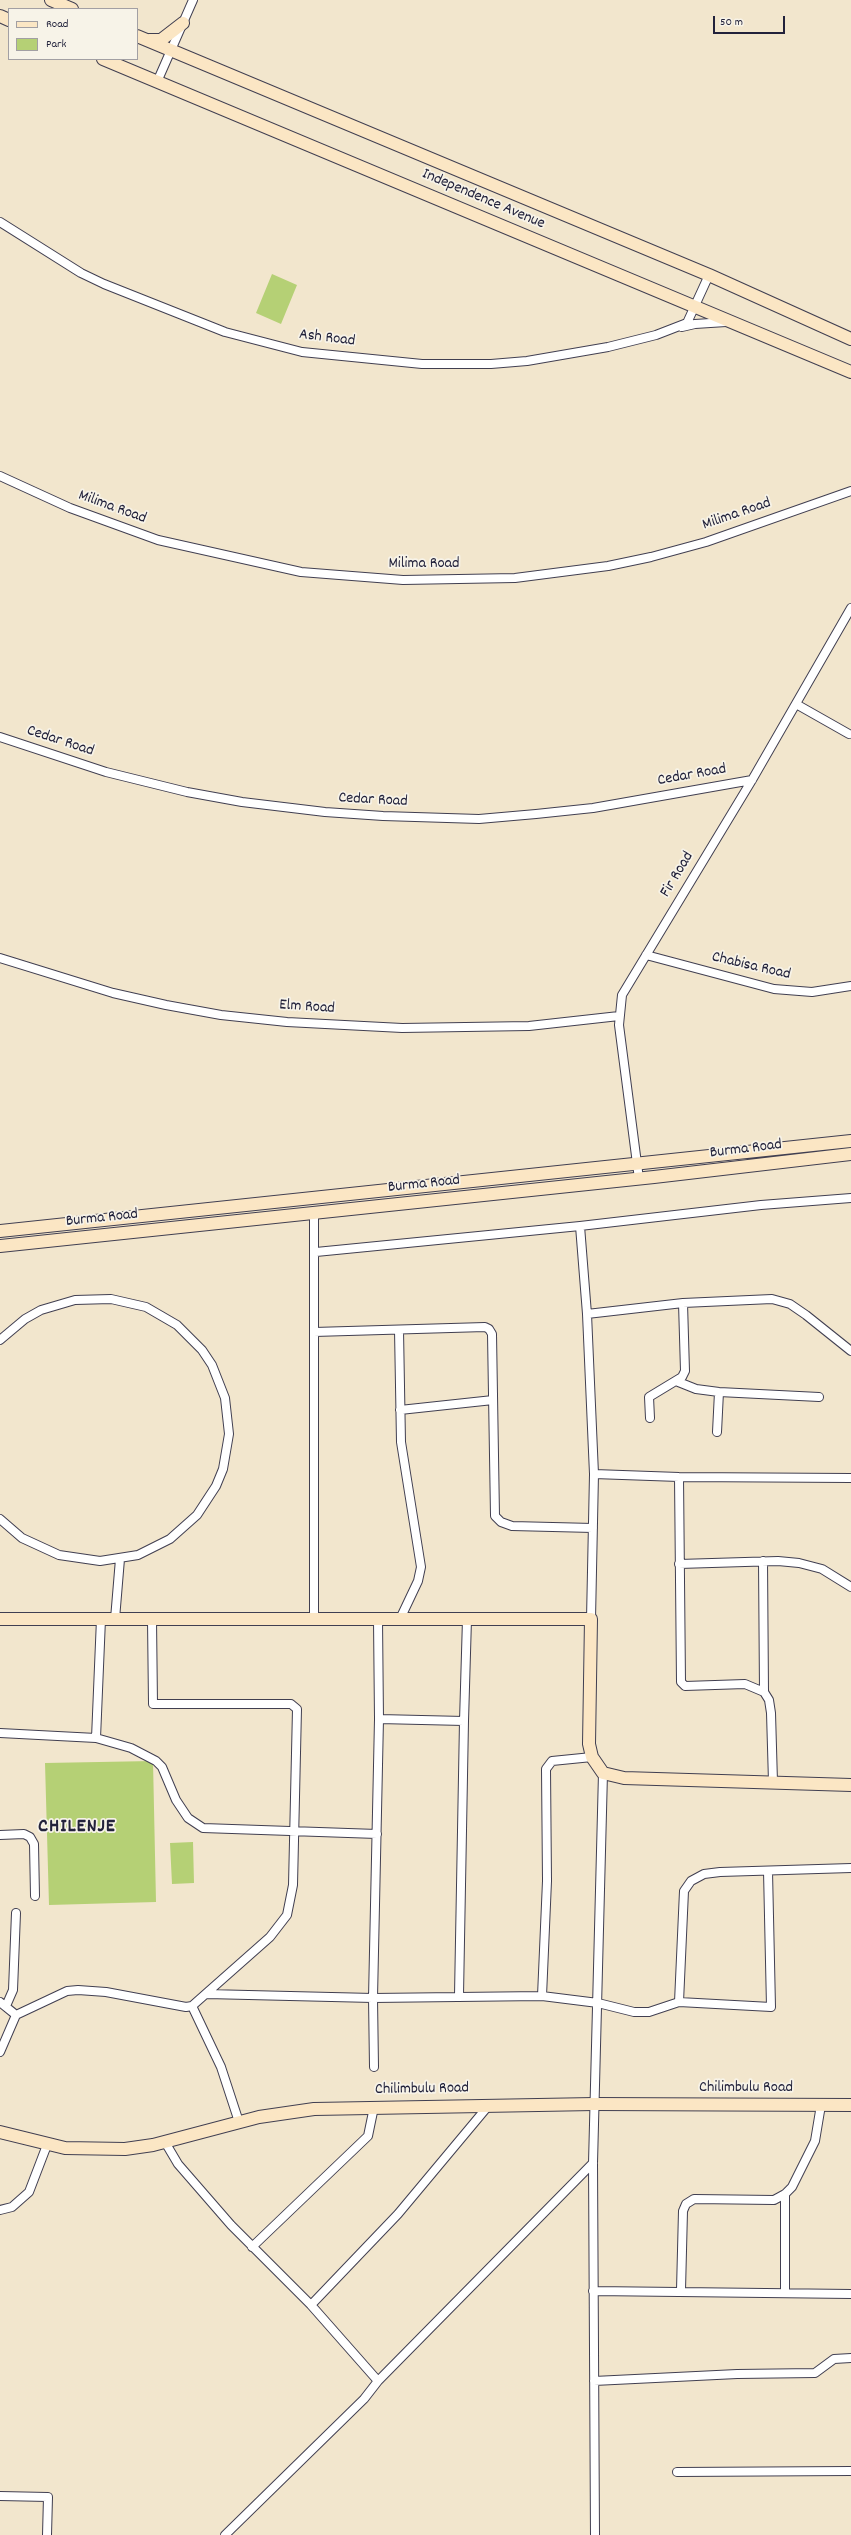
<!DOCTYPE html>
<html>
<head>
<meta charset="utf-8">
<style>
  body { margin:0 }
  #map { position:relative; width:851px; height:2535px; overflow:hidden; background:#f2e6cd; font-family:Dekko,sans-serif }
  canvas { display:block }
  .legend { position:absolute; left:8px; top:8px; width:130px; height:52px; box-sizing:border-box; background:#f7f3e8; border:1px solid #a29fa3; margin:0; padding:5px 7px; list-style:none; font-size:12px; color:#22223b }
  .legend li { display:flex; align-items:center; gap:8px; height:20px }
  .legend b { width:20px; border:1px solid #a29fa3 }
  .scale { position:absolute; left:713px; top:16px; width:72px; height:18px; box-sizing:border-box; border:2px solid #22223b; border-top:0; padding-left:5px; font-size:12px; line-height:14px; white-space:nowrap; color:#22223b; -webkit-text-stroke:3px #f7f3e8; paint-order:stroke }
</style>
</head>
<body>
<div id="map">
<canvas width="851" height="2535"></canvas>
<ul class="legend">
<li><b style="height:5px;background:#fbe6c4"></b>Road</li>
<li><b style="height:11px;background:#b5d075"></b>Park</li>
</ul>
<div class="scale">50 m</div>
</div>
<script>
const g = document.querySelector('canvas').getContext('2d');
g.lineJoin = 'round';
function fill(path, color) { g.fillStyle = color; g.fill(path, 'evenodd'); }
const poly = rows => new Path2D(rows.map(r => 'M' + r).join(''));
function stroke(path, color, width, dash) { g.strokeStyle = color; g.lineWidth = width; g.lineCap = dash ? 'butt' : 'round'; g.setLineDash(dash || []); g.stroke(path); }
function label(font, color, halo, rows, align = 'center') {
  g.font = font + ' Dekko,sans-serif'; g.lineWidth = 3.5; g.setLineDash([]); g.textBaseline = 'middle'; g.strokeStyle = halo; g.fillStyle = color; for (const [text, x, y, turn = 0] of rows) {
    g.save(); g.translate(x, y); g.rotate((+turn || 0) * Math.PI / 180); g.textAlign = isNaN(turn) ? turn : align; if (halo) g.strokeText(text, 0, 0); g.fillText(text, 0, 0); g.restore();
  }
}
fill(poly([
  [272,274,297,285,281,324,256,313],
  [153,1761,156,1902,49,1905,45,1763],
  [193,1842,194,1883,172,1884,170,1843]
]), '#b5d075');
const street = poly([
  [157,82,193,0],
  [0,222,81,273,104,284,225,332,302,352,422,364,491,364,527,361,608,347,656,335,687,323,709,275],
  [682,327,695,324,726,322],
  [0,476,70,508,158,540,301,572,403,580,515,578,608,566,651,557,706,542,851,491],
  [796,704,849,734],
  [0,737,106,772,187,792,242,802,325,812,383,816,479,819,536,814,593,808,752,780],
  [646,955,774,989,812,992,851,986],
  [0,958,113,993,166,1005,221,1015,287,1022,402,1028,529,1026,619,1016],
  [639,1179,619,1025,622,995,752,780,851,608],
  [314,1213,314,1621],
  [580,1226,587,1314,594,1474,591,1619],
  [316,1252,580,1226,761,1205,851,1198],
  [587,1314,683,1303,772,1299,790,1304,806,1315,851,1351],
  [399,1330,401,1442,421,1567,418,1581,400,1619],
  [314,1332,485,1327,489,1329,492,1334,495,1516,501,1522,512,1526,593,1528],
  [0,1340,25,1319,41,1310,75,1300,111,1299,146,1307,177,1325,202,1350,212,1365,225,1398,229,1434,223,1469,216,1486,197,1515,170,1539,138,1555,100,1561,59,1555,22,1538,0,1519],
  [676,1381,696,1389,719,1392,819,1397],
  [400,1410,493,1400],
  [650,1418,649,1397,682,1377,685,1371,683,1303],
  [717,1432,719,1392],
  [594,1474,679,1477,851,1478],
  [679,1477,681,1682,685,1686,745,1684,764,1692,769,1700,771,1713,773,1782],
  [763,1561,764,1692],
  [679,1564,778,1561,799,1563,822,1569,851,1587],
  [115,1619,120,1559],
  [379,1719,464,1721,467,1619],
  [0,1733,96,1738,131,1748,156,1761,162,1767,176,1800,188,1818,203,1828,377,1834],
  [96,1738,101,1619],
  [0,1835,24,1834,30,1837,34,1844,35,1896],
  [207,1994,373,1998,542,1996,598,2003,634,2012,649,2012,679,2002,684,1891,691,1881,704,1874,720,1872,851,1868],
  [459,1995,464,1721],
  [542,1996,547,1881,546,1769,552,1761,592,1757],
  [0,2002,16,2015],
  [679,2002,771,2007,768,1871],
  [6,2006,13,1990,16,1913],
  [192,2006,221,2067,239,2122],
  [0,2052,16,2015,67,1991,78,1990,106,1992,186,2007,192,2006,270,1937,287,1915,293,1885,297,1709,291,1704,153,1704,152,1620],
  [374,2067,373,1998,379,1719,378,1620],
  [165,2142,178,2164,231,2225,311,2305,378,2381],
  [785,2194,785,2291],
  [0,2210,12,2207,29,2192,47,2145],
  [252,2247,368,2136,374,2107],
  [681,2290,683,2211,686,2204,694,2199,774,2200,785,2194,792,2187,815,2141,821,2105],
  [593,2291,851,2294],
  [311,2305,398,2214,489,2105],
  [594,2381,737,2374,815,2373,834,2359,851,2358],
  [677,2472,851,2471],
  [0,2496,48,2497,47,2535],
  [225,2535,364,2399,378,2381,593,2163],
  [595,2535,593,2163,603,1773]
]);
const secondary = poly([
  [51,0,72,9],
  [0,16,9,20],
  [137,36,709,275,851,339],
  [149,40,161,40,183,23],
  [103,59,851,372],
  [0,1231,851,1141],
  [0,1246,654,1177,851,1154],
  [0,1619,591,1619,589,1744,592,1757,603,1773,624,1778,851,1785],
  [0,2132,65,2148,125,2149,153,2145,259,2117,314,2109,594,2104,851,2105]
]);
stroke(street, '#413f51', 10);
stroke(secondary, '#413f51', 14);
stroke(street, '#fff', 8);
stroke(secondary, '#fbe6c4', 12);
label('16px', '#22223b', '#f7f3e8', [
  ["Independence Avenue",483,200,23],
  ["Ash Road",327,339,7],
  ["Milima Road",112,508,20],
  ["Milima Road",737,515,-19],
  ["Milima Road",424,565],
  ["Cedar Road",60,742,18],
  ["Cedar Road",692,776,-10],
  ["Cedar Road",373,801,3],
  ["Fir Road",678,875,-59],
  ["Chabisa Road",751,967,13],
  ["Elm Road",307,1008,4],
  ["Burma Road",746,1150,-7],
  ["Burma Road",424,1185,-6],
  ["Burma Road",102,1219,-6],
  ["Chilimbulu Road",746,2089],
  ["Chilimbulu Road",422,2090,-1]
]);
g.letterSpacing = '1px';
label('bold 20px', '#22223b', '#f7f3e8', [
  ["CHILENJE",77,1828]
]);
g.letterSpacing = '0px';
</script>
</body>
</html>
